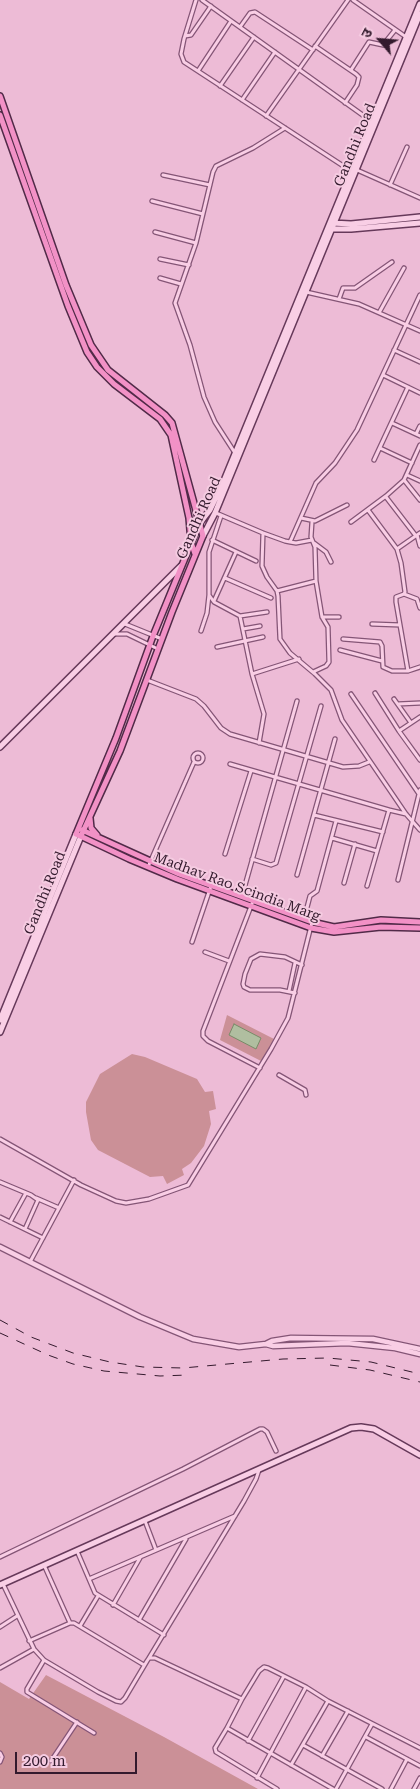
<!DOCTYPE html>
<html>
<head>
<meta charset="utf-8">
<style>
  body { margin:0 }
  #map { position:relative; width:420px; height:1789px; overflow:hidden; background:#edbbd6; font-family:"Roboto Serif","Noto Sans Devanagari",serif }
  canvas { display:block }
  .north { position:absolute; left:355px; top:15px; width:50px; height:50px; -webkit-text-stroke:4px #f5cbe1; paint-order:stroke; rotate:297deg; font-size:14px; font-weight:700; line-height:20px; text-align:center; color:#331a2d }
  .north::after { content:''; display:block; margin:auto; width:18px; height:22px; background:#331a2d; clip-path:polygon(50% 0,100% 100%,50% 72%,0 100%) }
  .scale { position:absolute; left:15px; top:1752px; width:122px; height:22px; box-sizing:border-box; border:2px solid #331a2d; border-top:0; padding-left:6px; font-size:15px; line-height:18px; white-space:nowrap; color:#331a2d; -webkit-text-stroke:4px #f5cbe1; paint-order:stroke }
</style>
</head>
<body>
<div id="map">
<canvas width="420" height="1789"></canvas>
<div class="north">उ</div>
<div class="scale">200 m</div>
</div>
<script>
const g = document.querySelector('canvas').getContext('2d');
g.lineJoin = 'round';
function fill(path, color) { g.fillStyle = color; g.fill(path, 'evenodd'); }
const poly = rows => new Path2D(rows.map(r => 'M' + r).join(''));
function stroke(path, color, width, dash) { g.strokeStyle = color; g.lineWidth = width; g.lineCap = dash ? 'butt' : 'round'; g.setLineDash(dash || []); g.stroke(path); }
function label(font, color, halo, rows, align = 'center') {
  g.font = font + ' "Roboto Serif",serif'; g.lineWidth = 4; g.setLineDash([]); g.textBaseline = 'middle'; g.strokeStyle = halo; g.fillStyle = color; for (const [text, x, y, turn = 0] of rows) {
    g.save(); g.translate(x, y); g.rotate((+turn || 0) * Math.PI / 180); g.textAlign = isNaN(turn) ? turn : align; if (halo) g.strokeText(text, 0, 0); g.fillText(text, 0, 0); g.restore();
  }
}
fill(poly([
  [227,1015,274,1039,263,1062,220,1040],
  [132,1054,145,1057,197,1079,205,1092,213,1091,216,1109,209,1111,211,1124,204,1146,191,1163,182,1169,184,1175,167,1184,163,1176,150,1177,98,1150,91,1140,86,1112,86,1102,100,1074],
  [46,1675,164,1737,258,1789,0,1789,0,1682,29,1699]
]), '#cb9097');
const water = poly([
  [234,1024,261,1038,256,1049,229,1035,234,1024]
]);
fill(water, '#b0bea0');
stroke(water, '#798b68', 1);
const minor = poly([
  [196,0,184,39,181,54,184,62,351,171],
  [202,0,371,121],
  [353,0,406,37],
  [240,27,250,13,255,12,313,50],
  [185,36,191,35,211,6],
  [315,46,356,74,359,77,357,85,345,103],
  [351,70,369,42,383,45,395,30],
  [198,71,231,21],
  [220,86,254,37],
  [242,100,275,52],
  [266,116,348,0],
  [357,170,420,198],
  [163,175,210,185],
  [390,185,407,147],
  [152,201,203,214],
  [155,232,196,243],
  [160,259,189,265],
  [160,278,181,284],
  [306,292,359,304,420,331],
  [339,299,343,288,355,288,392,262],
  [380,311,404,268],
  [394,350,420,362],
  [383,375,420,393],
  [392,423,420,436],
  [416,434,420,426],
  [380,448,412,463],
  [235,453,215,422,204,397,190,345,175,303,196,243,213,172,216,166,253,148,285,128],
  [374,460,408,387],
  [407,475,420,481],
  [404,480,420,500],
  [386,497,416,536],
  [368,510,397,549,401,563,405,592,404,594,396,597,396,602,408,671],
  [216,513,263,533,285,541,290,542,316,483,335,463,357,430,420,295],
  [221,516,209,552,209,595,214,602,240,616,252,674,264,714,259,743],
  [301,518,315,521,347,505],
  [312,522,311,537,315,547,316,581,322,617,328,627,329,662,326,666,313,672],
  [351,522,386,496,404,480,420,445],
  [263,533,262,566,267,577,277,591,278,596,280,639,290,653,315,674,331,690,342,720,406,814,420,830],
  [417,535,420,546],
  [212,540,256,561],
  [290,542,296,543,312,540],
  [314,543,326,552,331,562],
  [397,549,420,533],
  [225,578,271,598],
  [277,591,316,581],
  [404,594,417,599,420,608],
  [214,601,236,552],
  [240,616,267,612],
  [322,617,339,617],
  [125,624,162,639],
  [372,624,400,625],
  [243,629,260,626],
  [201,631,207,613,209,595],
  [114,634,127,634,158,649],
  [343,639,380,642,382,646,383,667,392,671,408,671,420,667],
  [217,647,263,637],
  [340,650,382,661],
  [252,674,299,659],
  [147,680,196,699,204,706,221,728,230,734,343,767,359,766,369,762],
  [375,693,399,731,420,760],
  [351,694,419,794],
  [394,699,411,723],
  [398,704,420,703],
  [399,731,420,717],
  '193 758a5 5 0 1 1 10 0a5 5 0 1 1-10 0Z',
  [230,764,389,810,406,814],
  [314,815,383,832],
  [332,838,377,851],
  [225,854,251,771],
  [252,859,271,865,276,863,321,706],
  [148,867,194,762],
  [297,875,335,739],
  [398,880,420,790],
  [344,883,355,844],
  [367,886,389,810],
  [242,896,297,701],
  [253,901,203,1031,203,1036,208,1041,260,1068],
  [304,919,310,896,317,891,336,821],
  [192,942,211,886],
  [205,952,229,961],
  [289,991,295,963],
  [295,993,280,990,250,990,244,987,243,984,245,974,251,959,260,954,285,957,302,965],
  [279,1075,305,1090,306,1095],
  [0,1139,81,1185,116,1201,126,1203,149,1199,188,1185,271,1049,288,1018,312,922],
  [0,1182,31,1195,38,1200,25,1229],
  [36,1198,59,1208],
  [0,1217,43,1238],
  [10,1222,26,1193],
  [30,1262,74,1180],
  [145,1521,156,1550],
  [77,1551,95,1593,164,1635],
  [0,1557,183,1469,260,1429,263,1429,267,1432,276,1451],
  [44,1565,70,1623],
  [89,1579,235,1516],
  [3,1584,34,1649,44,1660,98,1692,116,1701,121,1702,125,1698,147,1661,149,1658,155,1658,242,1699,227,1728,333,1789],
  [113,1605,140,1558],
  [139,1620,186,1539],
  [80,1626,98,1596],
  [0,1627,17,1616],
  [29,1641,70,1623,74,1623,144,1665],
  [149,1658,244,1501,256,1479,259,1470],
  [44,1660,27,1689,27,1692,94,1733],
  [0,1668,34,1649],
  [242,1699,259,1671,264,1667,268,1668,306,1687,328,1701,420,1748],
  [227,1728,215,1748,216,1752,277,1789],
  [366,1737,420,1766],
  [248,1741,284,1676],
  [303,1745,382,1789],
  [0,1753,2,1757,0,1762],
  [322,1756,348,1711],
  [51,1761,77,1722],
  [291,1765,328,1701],
  [257,1778,306,1687],
  [336,1789,372,1724],
  [391,1789,407,1759],
  [414,1789,420,1778]
]);
const tertiary = poly([
  [0,1247,140,1317,193,1339,239,1347,266,1344,273,1346,347,1343,395,1348,420,1354],
  [266,1344,272,1341,291,1338,373,1339,420,1349]
]);
const secondary = poly([
  [332,223,351,224,420,217],
  [328,229,351,229,420,223],
  [199,524,210,510,223,483,420,4],
  [203,536,215,513,420,14],
  [0,747,181,566],
  [0,1020,76,834],
  [0,1032,81,836],
  [0,1585,351,1428,361,1427,374,1429,420,1455]
]);
const primary = poly([
  [0,96,66,285,91,345,108,370,165,415,172,423,203,536,172,612,120,751,81,836],
  [0,115,68,306,87,352,97,367,114,384,160,419,171,435,189,518,191,542,195,554],
  [199,524,153,636,116,738,76,834,129,859,177,879,311,928,334,932,381,927,420,928],
  [90,818,91,828,97,835],
  [82,830,179,874,312,922,334,927,381,920,420,922]
]);
stroke(minor, '#845576', 5.5);
stroke(tertiary, '#845576', 7);
stroke(secondary, '#66395a', 8);
stroke(primary, '#512a48', 8);
stroke(minor, '#f9cee5', 3);
stroke(tertiary, '#f9cee5', 4.5);
stroke(secondary, '#f9cee5', 5);
stroke(primary, '#f291c6', 5);
stroke(poly([
  [0,1320,31,1337,73,1353,110,1362,143,1367,183,1368,283,1359,328,1358,371,1362,420,1374],
  [0,1333,48,1355,73,1364,104,1371,160,1376,188,1375],
  [330,1365,370,1370,420,1382]
]), '#331a2d', 1, [9, 9]);
label('14px', '#331a2d', '#f5cbe1', [
  ["Gandhi Road",355,145,-68],
  ["Gandhi Road",199,518,-66],
  ["Madhav Rao Scindia Marg",237,887,20],
  ["Gandhi Road",45,893,-68]
]);
</script>
</body>
</html>
